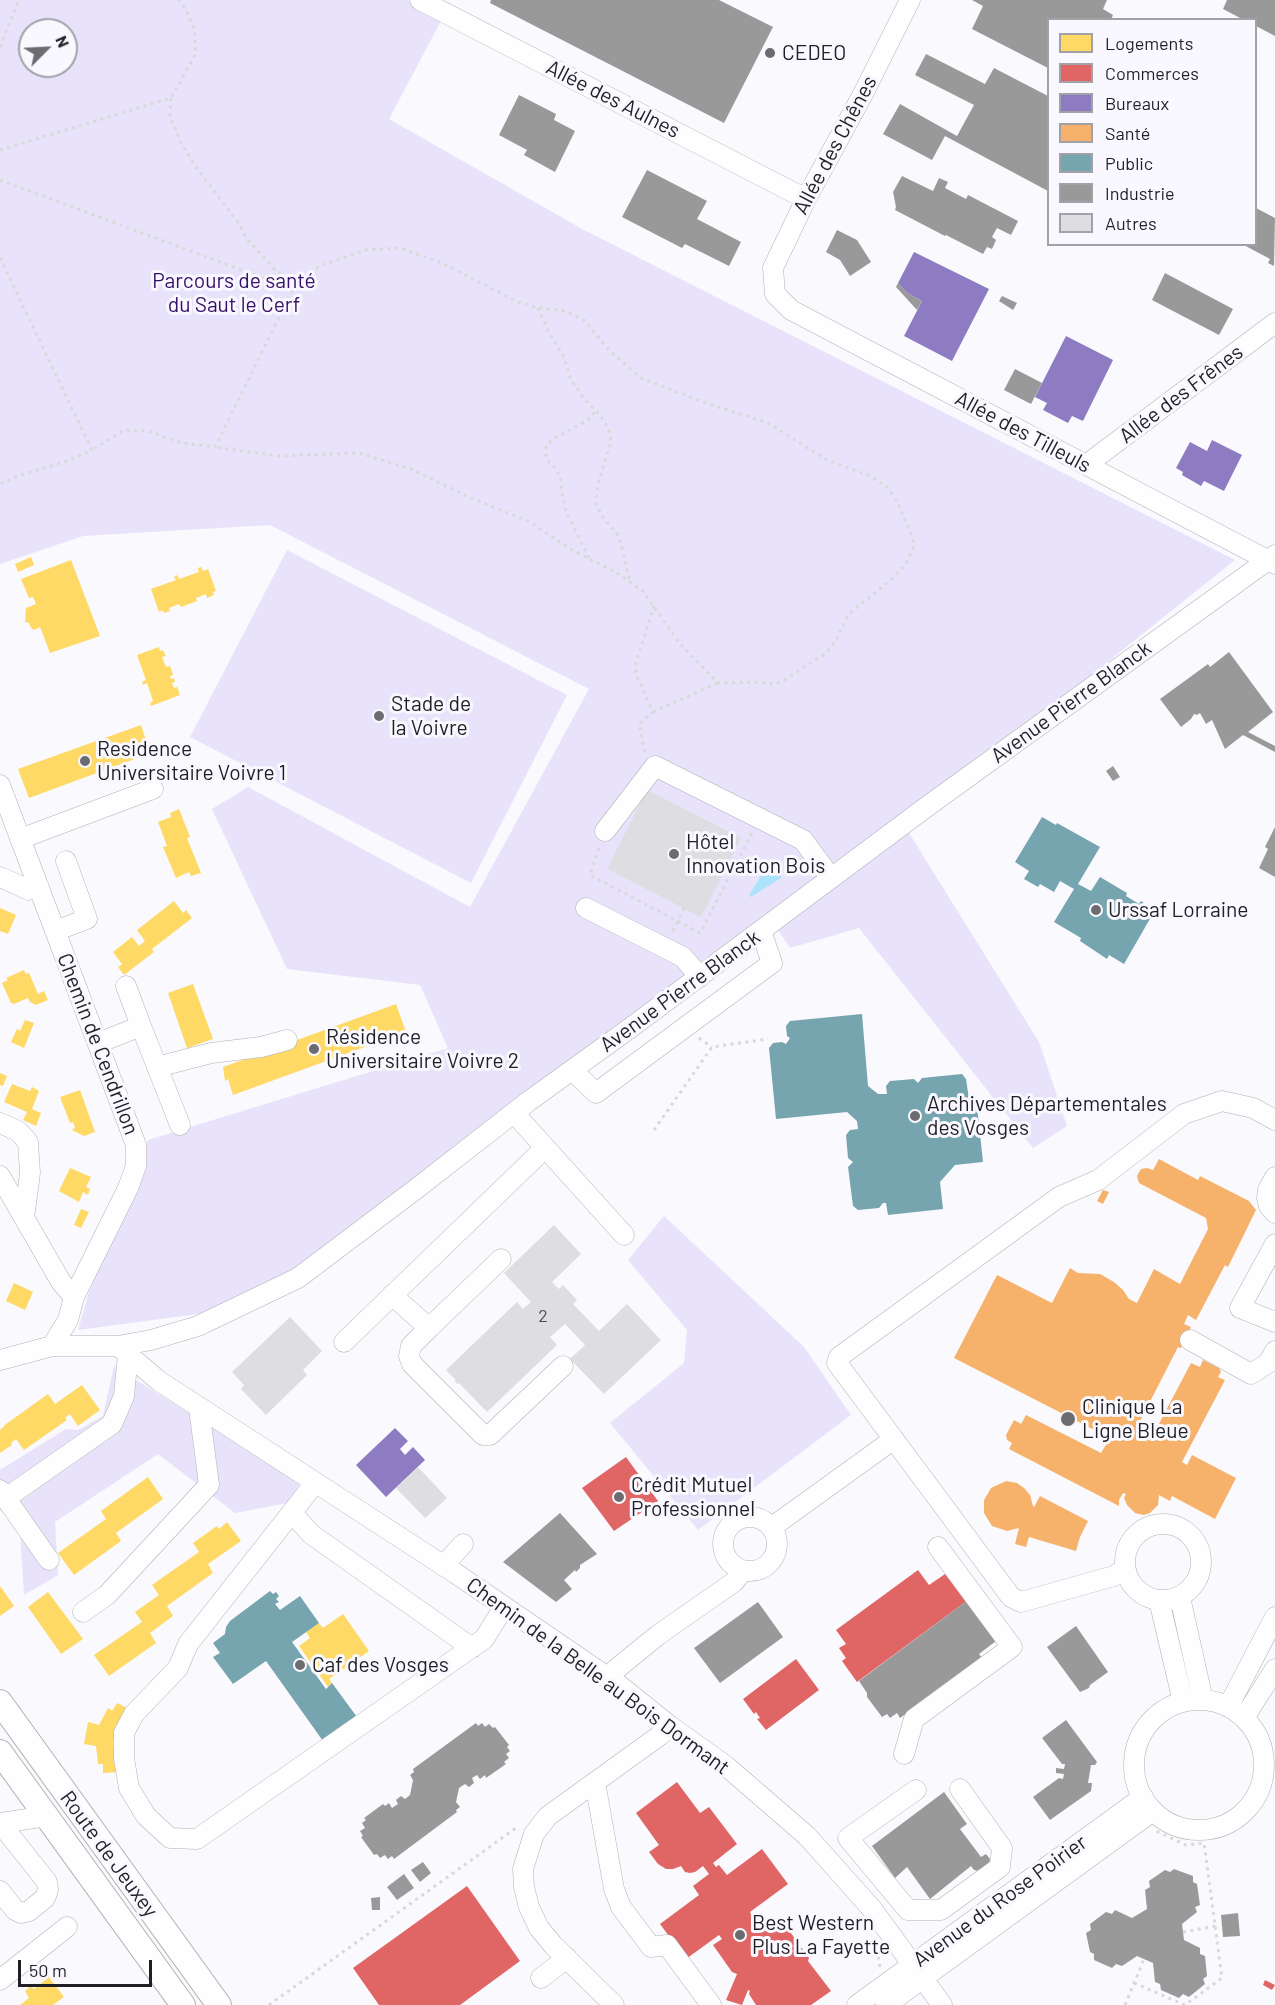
<!DOCTYPE html>
<html>
<head>
<meta charset="utf-8">
<style>
  body { margin:0 }
  #map { position:relative; width:1275px; height:2005px; overflow:hidden; background:#faf9fd; font-family:Barlow,sans-serif }
  canvas { display:block }
  .legend { position:absolute; left:1047px; top:18px; width:210px; height:228px; box-sizing:border-box; background:#f9f8fe; border:2px solid #a2a1a7; margin:0; padding:8px 10px; list-style:none; font-size:18px; color:#201f24 }
  .legend li { display:flex; align-items:center; gap:12px; height:30px }
  .legend b { width:30px; border:2px solid #a2a1a7 }
  .north { position:absolute; left:18px; top:18px; width:60px; height:60px; box-sizing:border-box; background:#f9f8fe; border:2px solid #a2a1a7; border-radius:50%; rotate:66deg; font-size:16px; font-weight:700; line-height:24px; text-align:center; color:#201f24 }
  .north::after { content:''; display:block; margin:auto; width:21px; height:27px; background:#6c6b70; clip-path:polygon(50% 0,100% 100%,50% 72%,0 100%) }
  .scale { position:absolute; left:18px; top:1960px; width:134px; height:27px; box-sizing:border-box; border:3px solid #201f24; border-top:0; padding-left:8px; font-size:18px; line-height:21px; white-space:nowrap; color:#201f24; -webkit-text-stroke:4px #f9f8fe; paint-order:stroke }
</style>
</head>
<body>
<div id="map">
<canvas width="1275" height="2005"></canvas>
<ul class="legend">
<li><b style="height:16px;background:#ffd966"></b>Logements</li>
<li><b style="height:16px;background:#e06666"></b>Commerces</li>
<li><b style="height:16px;background:#8e7cc3"></b>Bureaux</li>
<li><b style="height:16px;background:#f6b26b"></b>Santé</li>
<li><b style="height:16px;background:#76a5af"></b>Public</li>
<li><b style="height:16px;background:#999"></b>Industrie</li>
<li><b style="height:16px;background:#dedde2"></b>Autres</li>
</ul>
<div class="north">N</div>
<div class="scale">50 m</div>
</div>
<script>
const g = document.querySelector('canvas').getContext('2d');
g.lineJoin = 'round';
function fill(path, color) { g.fillStyle = color; g.fill(path, 'evenodd'); }
const poly = rows => new Path2D(rows.map(r => 'M' + r).join(''));
function stroke(path, color, width, dash) { g.strokeStyle = color; g.lineWidth = width; g.lineCap = dash ? 'butt' : 'round'; g.setLineDash(dash || []); g.stroke(path); }
function label(font, color, halo, rows, align = 'center') {
  g.font = font + ' Barlow,sans-serif'; g.lineWidth = 6; g.setLineDash([]); g.textBaseline = 'middle'; g.strokeStyle = halo; g.fillStyle = color; for (const [text, x, y, turn = 0] of rows) {
    g.save(); g.translate(x, y); g.rotate((+turn || 0) * Math.PI / 180); g.textAlign = isNaN(turn) ? turn : align; if (halo) g.strokeText(text, 0, 0); g.fillText(text, 0, 0); g.restore();
  }
}
fill(poly([
  [0,0,408,0,442,19,389,119,584,230,1235,560,904,825,1039,1042,1067,1126,1033,1148,859,928,790,948,771,920,368,1232,221,1311,78,1330,89,1292,148,1140,448,1048,420,985,287,969,212,809,248,787,470,907,589,689,270,525,83,536,0,564],
  [30,30,66,30,66,66,30,66],
  [287,550,567,695,471,883,190,737],
  [664,1216,804,1347,851,1415,698,1530,610,1423,684,1363,687,1330,628,1260],
  [114,1366,300,1483,288,1503,235,1513,158,1454,55,1522,58,1575,24,1595,20,1531,4,1510,0,1511,0,1470,66,1429,78,1430,103,1416]
]), '#e8e3fa');
fill(poly([
  [769,863,774,863,783,870,781,878,751,897,749,895]
]), '#ace2fa');
fill(poly([
  [31,557,34,565,18,572,15,564],
  [71,560,100,636,50,653,40,627,34,630,31,628,29,623,25,622,26,608,36,604,33,597,29,598,21,579],
  [201,567,203,571,208,569,216,591,213,592,214,595,207,598,206,594,196,598,197,601,181,607,179,604,169,608,170,611,164,613,163,610,159,612,151,589,176,580,174,577,177,575,179,579,199,572,198,568],
  [159,647,160,651,163,650,166,656,162,657,166,667,170,666,173,675,170,676,171,679,174,678,175,682,172,683,174,688,177,687,180,695,151,706,150,703,153,701,147,683,143,685,142,682,146,680,137,655],
  [141,725,147,743,150,742,151,746,148,747,151,753,29,798,18,769],
  [179,809,190,837,187,838,201,873,191,876,189,872,176,878,163,847,167,846,158,822,171,817,170,813],
  [174,901,183,913,186,910,192,918,152,949,154,952,124,975,118,967,122,964,113,952,132,937,139,946,145,941,137,930],
  [0,908,16,915,8,934,0,931],
  [24,970,26,974,29,973,38,994,44,991,48,1000,36,1005,30,1002,28,998,14,1004,11,1003,2,983,8,980,6,978],
  [193,984,213,1039,187,1048,168,993],
  [396,1004,406,1032,233,1095,228,1079,225,1081,223,1067],
  [25,1020,34,1023,24,1048,11,1042,17,1029,20,1031],
  [0,1073,7,1076,3,1086,0,1085],
  [12,1084,30,1091,32,1087,39,1091,32,1109,41,1113,36,1126,23,1120,27,1112,4,1102],
  [80,1090,95,1132,84,1136,72,1130,75,1128,73,1122,70,1123,60,1097],
  [70,1168,91,1177,86,1187,90,1189,88,1195,83,1192,79,1202,59,1191],
  [81,1209,89,1212,81,1228,74,1225],
  [14,1283,33,1292,25,1310,6,1301],
  [82,1385,100,1410,78,1426,70,1414,65,1418,67,1420,24,1450,16,1439,11,1443,12,1445,0,1453,0,1430,6,1424,48,1394,55,1404],
  [148,1477,163,1499,116,1533,121,1541,74,1575,58,1553,106,1519,101,1511],
  [227,1522,241,1541,208,1564,213,1573,167,1606,173,1616,150,1633,156,1643,109,1676,94,1655,142,1622,135,1612,159,1595,152,1585,199,1552,193,1543,217,1526,219,1529],
  [0,1586,14,1606,0,1616],
  [48,1592,83,1639,61,1654,28,1607],
  [343,1614,369,1651,329,1679,332,1683,328,1687,299,1646,310,1638,306,1632,319,1623,323,1628],
  [117,1703,129,1709,115,1734,113,1743,118,1772,103,1773,103,1764,98,1764,96,1746,84,1744,88,1722,99,1725,108,1708,112,1711],
  [49,1977,64,1997,53,2005,20,2005,29,1998,25,1991,31,1986,34,1989]
]), '#ffd966');
fill(poly([
  [626,1457,658,1501,614,1531,582,1488],
  [918,1570,929,1585,948,1572,968,1600,857,1682,842,1661,846,1658,839,1648,846,1644,836,1630],
  [796,1659,819,1690,766,1730,757,1719,760,1718,756,1712,754,1714,743,1699],
  [677,1782,700,1813,709,1807,737,1844,713,1863,716,1867,719,1865,727,1875,762,1849,788,1884,750,1912,758,1929,760,1928,765,1930,780,1918,809,1958,808,1961,831,1991,811,2005,756,2005,749,1994,750,1991,748,1990,742,2005,726,2000,737,1974,732,1972,713,1945,722,1939,719,1935,686,1959,660,1924,699,1895,693,1886,709,1874,703,1866,695,1872,690,1873,685,1872,681,1866,673,1869,666,1869,658,1864,649,1852,659,1845,636,1813],
  [467,1886,520,1961,460,2005,379,2005,353,1968],
  [1265,1980,1275,1985,1272,1990,1263,1985]
]), '#e06666');
fill(poly([
  [914,252,989,289,952,361,904,336,922,301,907,293,898,283],
  [1066,336,1113,360,1083,421,1072,416,1068,423,1043,410,1047,403,1035,397],
  [1212,440,1242,455,1224,491,1204,481,1201,486,1182,475,1183,472,1176,468,1190,442,1207,451],
  [395,1428,408,1441,400,1449,405,1455,413,1447,425,1460,386,1497,356,1465]
]), '#8e7cc3');
fill(poly([
  [1159,1159,1198,1180,1200,1176,1249,1201,1256,1210,1228,1267,1225,1265,1196,1320,1188,1315,1184,1324,1191,1327,1181,1348,1178,1347,1136,1429,1152,1437,1191,1363,1200,1367,1203,1360,1219,1368,1221,1372,1218,1377,1225,1380,1182,1462,1187,1465,1192,1455,1236,1478,1215,1519,1172,1496,1170,1501,1159,1495,1158,1505,1150,1513,1144,1515,1135,1513,1127,1505,1124,1498,1126,1494,1123,1493,1119,1500,1119,1506,1009,1449,1012,1443,1007,1440,1006,1435,1014,1420,1021,1424,1026,1415,1101,1453,1110,1438,954,1358,997,1275,1052,1303,1070,1268,1078,1273,1100,1274,1114,1282,1123,1290,1129,1299,1137,1303,1154,1269,1180,1284,1208,1229,1206,1218,1139,1183,1137,1176,1141,1169,1147,1168,1153,1170],
  [1103,1190,1109,1192,1103,1204,1097,1201],
  [1006,1481,1017,1483,1024,1488,1030,1495,1033,1506,1034,1507,1040,1496,1088,1521,1080,1537,1076,1551,1029,1537,1026,1547,1015,1544,1019,1528,1007,1531,992,1526,984,1513,984,1500,991,1488]
]), '#f6b26b');
fill(poly([
  [1042,817,1056,825,1057,823,1100,847,1078,884,1091,891,1100,877,1127,893,1126,896,1139,904,1141,901,1155,910,1124,964,1109,955,1107,959,1080,941,1081,938,1054,922,1074,889,1060,881,1054,892,1040,884,1038,887,1024,879,1029,871,1015,862],
  [862,1014,868,1086,878,1094,887,1094,886,1086,890,1081,914,1079,918,1083,922,1078,962,1074,966,1079,969,1099,965,1104,965,1108,977,1106,983,1162,955,1165,940,1182,943,1209,888,1215,886,1203,883,1203,879,1208,858,1210,853,1206,848,1167,853,1162,848,1158,846,1135,850,1130,858,1129,857,1121,847,1112,776,1119,769,1048,773,1043,782,1042,786,1044,790,1038,787,1036,786,1026,790,1021],
  [270,1591,273,1594,276,1592,279,1596,276,1599,279,1602,275,1604,280,1610,300,1596,319,1623,292,1642,326,1689,332,1683,357,1717,323,1741,266,1661,233,1684,213,1657,220,1653,213,1643,225,1634,226,1627,230,1621]
]), '#76a5af');
fill(poly([
  [491,0,719,0,773,27,724,123,490,3],
  [972,0,1107,0,1103,9,1113,15,1111,20,1048,20,1048,68,972,29,983,6],
  [1227,0,1275,0,1275,36,1256,26,1256,20,1244,20,1223,9],
  [926,54,985,84,994,68,1048,96,1048,191,945,136,932,160,883,134,900,104,957,136,974,105,915,75],
  [519,95,556,114,554,120,575,131,555,172,524,155,527,150,499,135],
  [647,170,707,201,697,219,741,242,729,266,685,244,682,248,622,217],
  [902,176,933,191,939,178,948,182,945,188,966,199,968,195,1018,221,1011,235,997,228,992,237,996,240,992,249,987,247,983,254,946,235,945,236,895,210,896,207,893,192],
  [1256,208,1275,218,1274,266,1268,263,1270,259,1242,244,1256,244],
  [837,230,857,240,871,262,850,276,840,260,826,252],
  [1165,273,1233,309,1219,335,1152,300],
  [898,283,907,293,922,301,917,310,896,287],
  [1002,296,1017,303,1013,310,999,301],
  [1015,369,1042,383,1031,404,1004,390],
  [1229,652,1273,712,1248,732,1275,746,1275,752,1243,735,1225,749,1212,720,1206,724,1200,713,1197,715,1194,714,1191,719,1181,727,1160,699,1208,664,1210,667],
  [1113,766,1120,777,1113,781,1106,771],
  [1275,827,1275,877,1259,868,1268,849,1265,847],
  [560,1513,597,1554,580,1565,580,1568,576,1572,575,1570,564,1580,572,1589,556,1602,503,1562],
  [968,1600,996,1641,979,1654,983,1659,900,1718,897,1713,890,1718,887,1714,882,1717,867,1697,867,1693,859,1681],
  [758,1602,783,1637,720,1683,694,1648],
  [1076,1626,1108,1672,1090,1685,1089,1688,1080,1692,1047,1647],
  [1066,1720,1097,1762,1095,1765,1091,1765,1088,1783,1092,1783,1091,1791,1050,1820,1033,1797,1059,1778,1063,1779,1064,1774,1056,1773,1056,1768,1064,1769,1065,1764,1062,1764,1042,1738],
  [476,1723,478,1726,482,1723,485,1727,489,1724,493,1728,495,1727,509,1745,507,1747,510,1751,506,1754,509,1758,504,1762,506,1764,486,1778,485,1775,480,1779,477,1775,472,1778,474,1783,469,1787,465,1784,459,1788,456,1802,460,1807,456,1810,457,1812,394,1859,392,1856,388,1859,385,1855,380,1858,377,1854,374,1855,361,1837,363,1836,360,1831,365,1828,362,1823,366,1820,364,1818,383,1804,385,1806,389,1803,392,1808,398,1804,396,1800,401,1796,405,1799,410,1795,413,1780,410,1775,414,1772,413,1769],
  [944,1792,967,1824,960,1829,981,1857,986,1854,990,1859,989,1864,979,1871,974,1870,971,1866,930,1899,907,1867,895,1878,872,1846],
  [423,1862,431,1873,420,1882,411,1870],
  [1174,1869,1193,1876,1193,1882,1197,1884,1200,1905,1195,1907,1197,1912,1182,1924,1184,1940,1200,1948,1200,1954,1205,1956,1207,1976,1203,1979,1205,1984,1189,1997,1183,1994,1179,1998,1161,1990,1160,1984,1155,1982,1153,1963,1137,1956,1122,1966,1116,1964,1112,1968,1094,1960,1094,1954,1090,1952,1086,1933,1091,1930,1090,1924,1106,1912,1112,1914,1115,1910,1132,1918,1147,1909,1145,1890,1150,1887,1149,1881,1165,1870,1170,1872],
  [404,1874,414,1888,397,1900,387,1887],
  [380,1897,380,1910,372,1910,371,1898],
  [1238,1913,1240,1936,1223,1937,1221,1915]
]), '#999');
fill(poly([
  [647,790,741,838,701,917,607,869],
  [554,1225,581,1254,552,1282,559,1289,563,1285,577,1300,573,1304,599,1331,627,1304,661,1340,604,1394,570,1359,585,1345,565,1324,550,1337,557,1345,487,1412,459,1383,457,1384,454,1381,456,1380,446,1370,517,1302,523,1309,531,1302,504,1273],
  [290,1317,322,1351,303,1370,307,1375,266,1415,241,1389,244,1385,232,1372],
  [418,1467,447,1498,425,1518,396,1488]
]), '#dedde2');
const minor = poly([
  [420,0,806,199],
  [910,0,863,94,806,199,773,268,775,294,791,310,1275,564],
  [1086,465,1275,323],
  [0,785,136,1145,136,1166,128,1188,74,1297,68,1320,52,1346],
  [605,831,655,766,803,840,831,878],
  [20,839,153,789],
  [0,877,29,890,39,887],
  [586,908,683,957,700,977],
  [55,931,87,919,66,861],
  [126,986,141,1026],
  [98,1043,141,1026,180,1125],
  [157,1067,211,1053,261,1047,287,1040],
  [572,1070,596,1093,772,963,761,931],
  [514,1113,624,1235],
  [0,1123,18,1131,28,1142,30,1173,25,1211,23,1216],
  [0,1176,61,1282,74,1297],
  [1275,1177,1268,1190,1267,1198,1269,1206,1275,1213],
  [1275,1244,1240,1308,1275,1322],
  [392,1295,429,1328,501,1259],
  [429,1328,411,1346,409,1356,412,1364,483,1435,490,1435,563,1366],
  [1190,1340,1251,1374,1268,1363,1275,1351],
  [344,1342,545,1148],
  [118,1346,159,1381,455,1573,619,1685,670,1726,726,1766,807,1836,872,1909,942,2005],
  [0,1360,52,1346,118,1346,151,1340,198,1326,298,1278,416,1189,529,1101,633,1026,925,808,1275,555],
  [315,1483,188,1644,178,1668,134,1714,124,1733,124,1758,129,1788,146,1816,170,1838,197,1839,484,1639,504,1607],
  [0,1490,49,1560],
  [6,1498,112,1424,124,1396,128,1354],
  [292,1513,311,1534,472,1648],
  '723 1544a27 27 0 1 1 54 0a27 27 0 1 1-54 0Z',
  '1125 1562a38 38 0 1 1 76 0a38 38 0 1 1-76 0Z',
  [772,1527,894,1439],
  [443,1566,463,1544],
  [1125,1569,1114,1576,1021,1602,1011,1597,837,1363,839,1357,1059,1197,1098,1180,1184,1114,1222,1101,1253,1108,1275,1120],
  [1182,1595,1181,1602,1203,1700],
  [1159,1600,1183,1702],
  [83,1612,107,1595,209,1485,199,1408],
  [608,1678,615,1670,658,1635,734,1582,743,1571],
  '1134 1765a65 65 0 1 1 130 0a65 65 0 1 1-130 0Z',
  [1228,1707,1275,1617],
  [1244,1718,1275,1669],
  [904,1754,914,1719,1012,1647,938,1547],
  [595,1782,614,1889,621,1907,651,1947,667,1945,711,2005],
  [916,1790,848,1838,908,1910,941,1910,1000,1867,1002,1848,960,1789],
  [0,1823,47,1882,48,1890,45,1898,29,1911,21,1913,15,1910,0,1891],
  [0,1823,47,1816],
  [541,1978,567,1958],
  [0,1980,67,1927],
  [614,2005,553,1945,539,1928,529,1907,524,1887,523,1869,534,1834,548,1816,659,1736,670,1726],
  [857,2005,1143,1797],
  [886,2005,1153,1811]
]);
const major = poly([
  [0,1702,219,2005],
  [0,1752,183,2005]
]);
stroke(minor, '#b1b0b4', 21);
stroke(major, '#b1b0b4', 26);
stroke(poly([
  [0,47,19,0],
  [171,98,170,116,181,143,196,167,240,225,247,239,276,271,296,283,320,266,365,250,400,248,442,263,518,302,535,307,565,311,584,320,609,350,641,378,706,403,768,423,827,460,870,476,887,487,898,503,913,538,913,549,906,563,893,578,849,614,835,642,826,653,783,681,774,684,760,682,718,683,680,644,643,591,615,572,572,550,530,522,471,498,411,469,359,453,277,456,215,447],
  [0,150,171,98,195,55,195,31,186,10,179,0],
  [0,180,271,281,296,283,215,447,182,443,148,431,124,430,92,450],
  [0,258,92,450,67,461,18,476,0,484],
  [538,308,550,335,563,355,571,380,585,400,599,414,609,429,611,442,598,483,596,504,602,516,619,536,630,581],
  [589,558,566,512,562,493,561,480,556,468,550,464,546,457,546,446,553,439,588,420,596,411],
  [653,712,717,683],
  [645,752,639,724,653,712,636,674,635,666,654,606],
  [599,848,590,875,700,933,752,833],
  [673,931,684,908],
  [699,1038,712,1047],
  [654,1130,712,1047,768,1039],
  [1183,1932,1216,1926],
  [880,1967,878,1955,883,1952],
  [1134,1983,1185,2005,1222,1978,1204,1843,1186,1845,1156,1831],
  [269,2005,516,1828],
  [1125,2005,1144,1959]
]), '#d9d9d9', 3, [3, 4.5]);
stroke(minor, '#fefeff', 20);
stroke(major, '#fefeff', 24);
for (const [x, y, r, color] of [
  [770,53,6,"#6c6b70"],
  [379,716,6,"#6c6b70"],
  [85,761,6,"#6c6b70"],
  [674,854,6,"#6c6b70"],
  [1096,910,6,"#6c6b70"],
  [314,1049,6,"#6c6b70"],
  [915,1116,6,"#6c6b70"],
  [1068,1419,8,"#6c6b70"],
  [619,1497,6,"#6c6b70"],
  [300,1665,6,"#6c6b70"],
  [740,1935,6,"#6c6b70"]
]) { const dot = new Path2D(); dot.arc(x, y, r, 0, 2 * Math.PI); g.fillStyle = color; g.fill(dot); stroke(dot, '#f9f8fe', 2); }
label('18px', '#504e54', null, [
  ["2",543,1316]
]);
label('21px', '#201f24', '#f9f8fe', [
  ["CEDEO",782,53],
  ["Stade de",391,704],
  ["la Voivre",391,728],
  ["Residence",97,749],
  ["Universitaire Voivre 1",97,773],
  ["Hôtel",686,842],
  ["Innovation Bois",686,866],
  ["Urssaf Lorraine",1108,910],
  ["Résidence",326,1037],
  ["Universitaire Voivre 2",326,1061],
  ["Archives Départementales",927,1104],
  ["des Vosges",927,1128],
  ["Clinique La",1082,1407],
  ["Ligne Bleue",1082,1431],
  ["Crédit Mutuel",631,1485],
  ["Professionnel",631,1509],
  ["Caf des Vosges",312,1665],
  ["Best Western",752,1923],
  ["Plus La Fayette",752,1947]
], 'left');
label('21px', '#201f24', '#f9f8fe', [
  ["Allée des Aulnes",613,99,27],
  ["Allée des Chênes",835,145,-62],
  ["Allée des Frênes",1181,394,-37],
  ["Allée des Tilleuls",1023,432,28],
  ["Avenue Pierre Blanck",1071,702,-36],
  ["Avenue Pierre Blanck",680,991,-36],
  ["Chemin de Cendrillon",98,1044,69],
  ["Chemin de la Belle au Bois Dormant",598,1676,36],
  ["Route de Jeuxey",109,1854,54],
  ["Avenue du Rose Poirier",1000,1901,-36]
]);
label('21px', '#350f68', '#f9f8fe', [
  ["Parcours de santé",234,281],
  ["du Saut le Cerf",234,305]
]);
</script>
</body>
</html>
